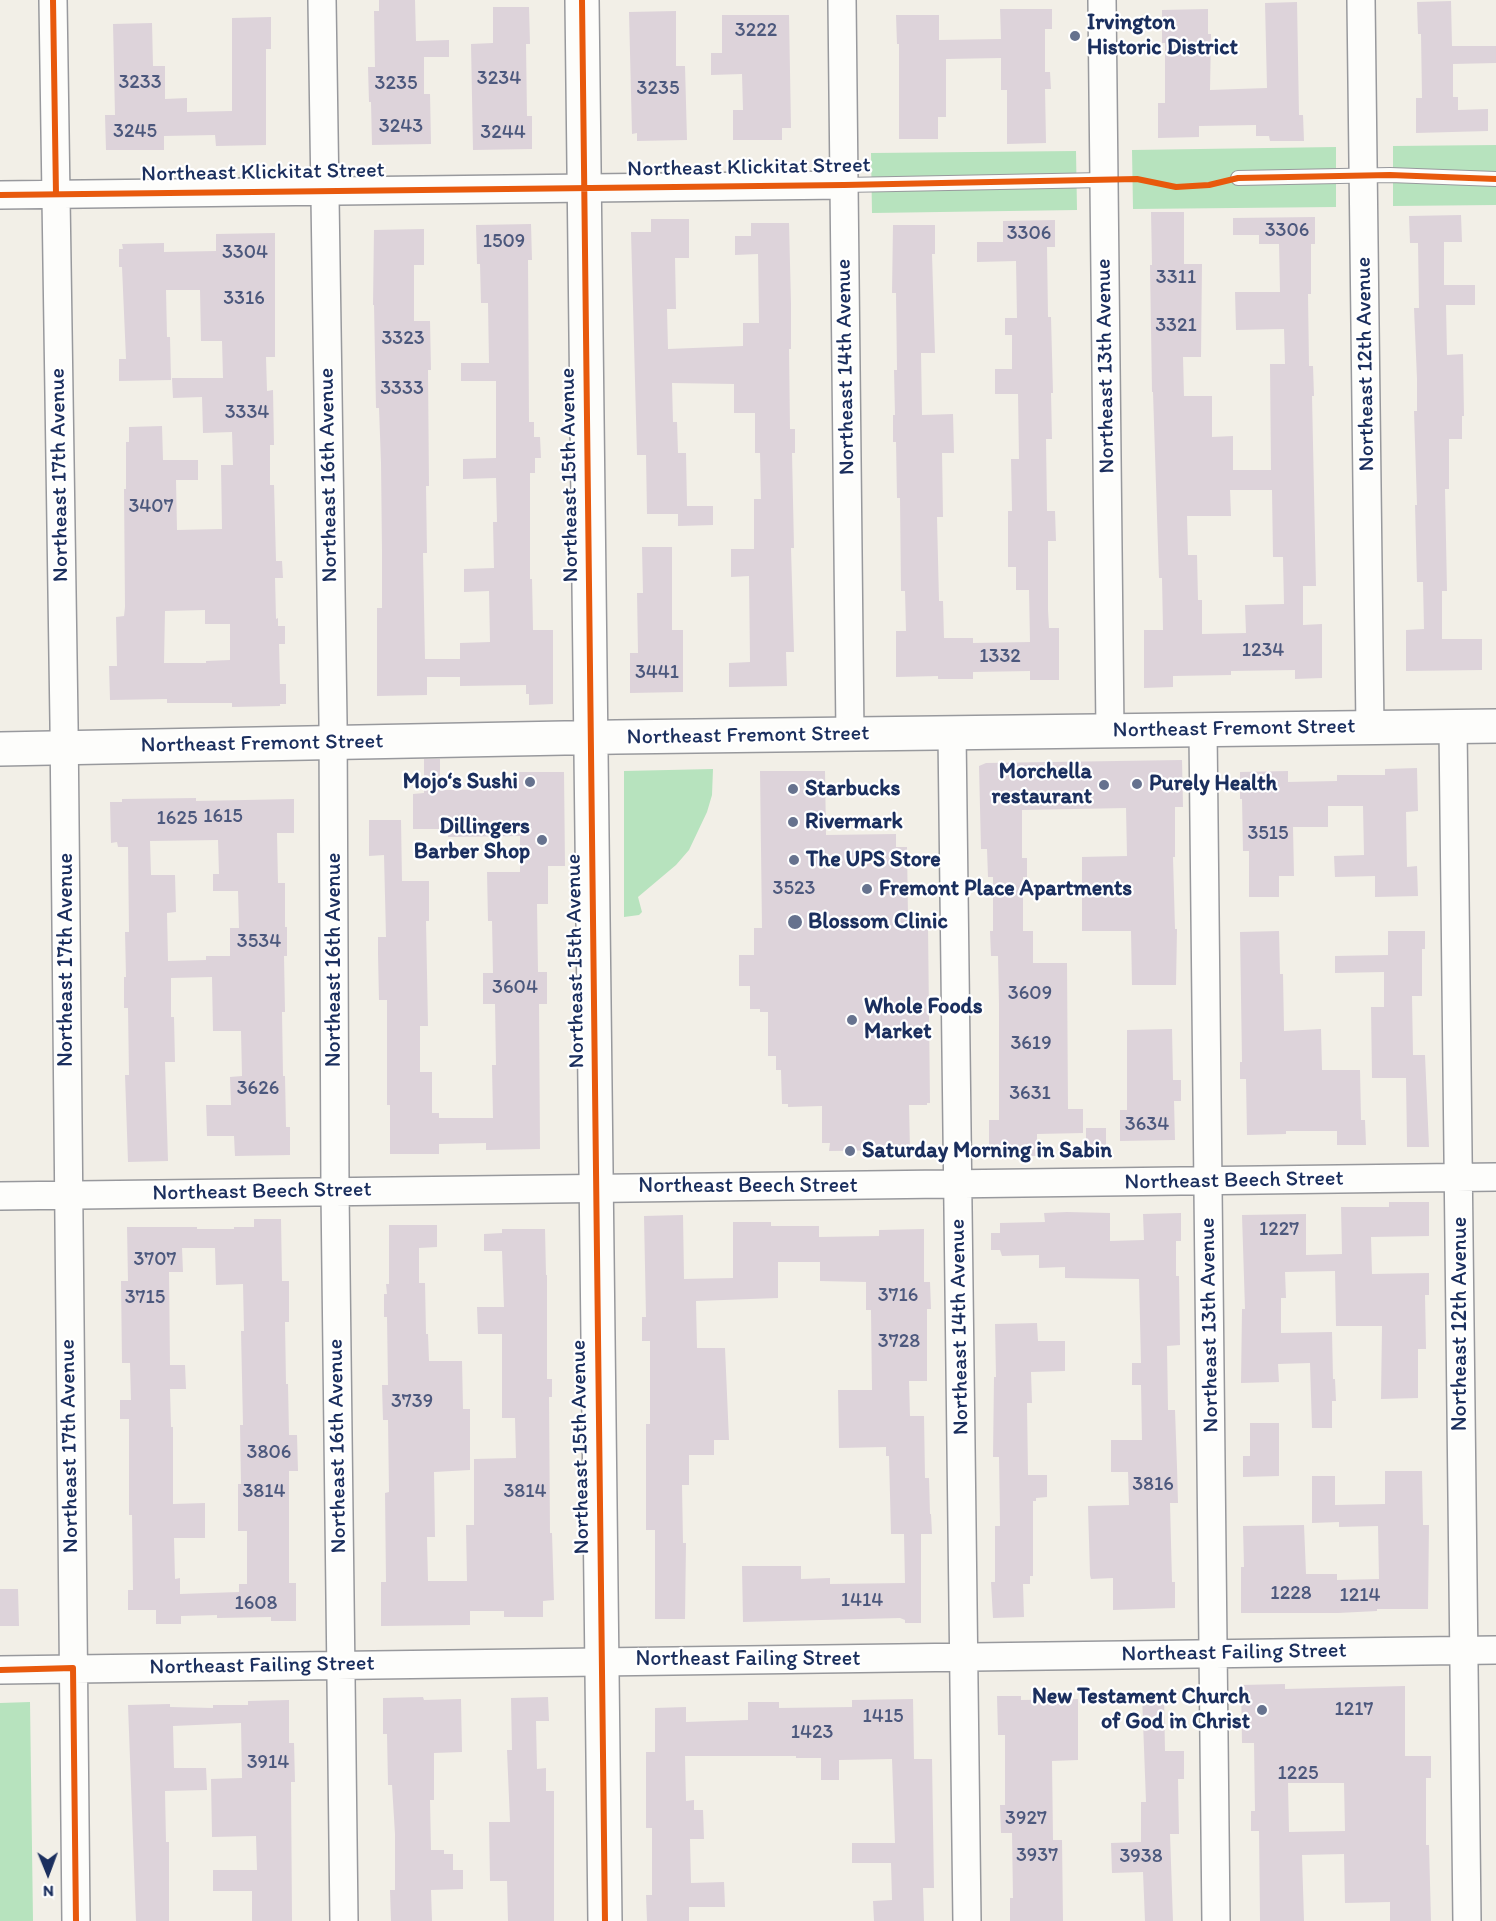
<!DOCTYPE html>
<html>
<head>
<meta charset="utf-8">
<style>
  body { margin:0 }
  #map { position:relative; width:1496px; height:1921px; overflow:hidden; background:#f2efe7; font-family:Itim,sans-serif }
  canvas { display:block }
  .north { position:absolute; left:18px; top:1843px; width:60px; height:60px; -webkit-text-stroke:4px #fff; paint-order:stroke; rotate:179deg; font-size:16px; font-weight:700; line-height:24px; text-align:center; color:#1b2f5e }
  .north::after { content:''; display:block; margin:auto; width:21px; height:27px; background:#1b2f5e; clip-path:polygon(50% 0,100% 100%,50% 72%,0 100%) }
</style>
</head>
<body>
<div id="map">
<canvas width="1496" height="1921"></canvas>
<div class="north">N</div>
</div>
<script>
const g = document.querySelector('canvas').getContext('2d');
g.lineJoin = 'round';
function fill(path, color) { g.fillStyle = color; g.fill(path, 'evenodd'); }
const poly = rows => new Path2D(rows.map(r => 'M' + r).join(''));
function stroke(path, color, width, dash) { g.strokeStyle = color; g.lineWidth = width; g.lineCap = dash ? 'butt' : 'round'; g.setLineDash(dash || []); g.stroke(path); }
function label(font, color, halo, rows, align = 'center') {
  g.font = font + ' Itim,sans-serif'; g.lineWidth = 4.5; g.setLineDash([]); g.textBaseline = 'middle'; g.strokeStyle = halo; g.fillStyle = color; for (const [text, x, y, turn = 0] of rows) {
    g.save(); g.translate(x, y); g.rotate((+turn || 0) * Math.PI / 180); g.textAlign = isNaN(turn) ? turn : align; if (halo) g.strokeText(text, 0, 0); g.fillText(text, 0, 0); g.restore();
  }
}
fill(poly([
  [1496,145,1496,205,1393,206,1393,146],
  [1336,147,1336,207,1133,209,1132,150],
  [1076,151,1077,210,872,213,871,153],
  [713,769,712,795,707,812,689,850,676,865,638,897,642,912,639,915,624,917,624,771],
  [30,1702,33,1921,0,1921,0,1703]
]), '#b7e3be');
fill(poly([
  [379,0,415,0,416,41,449,40,449,57,424,57,424,94,430,94,431,144,372,145,371,102,369,102,368,67,375,67,374,11,379,11],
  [1451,1,1452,46,1496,46,1496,63,1453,64,1453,97,1458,97,1458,110,1488,109,1488,131,1416,133,1416,98,1422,98,1421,34,1418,34,1417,2],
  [1297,2,1299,115,1303,115,1304,141,1270,141,1269,136,1256,136,1256,125,1199,126,1199,137,1158,138,1158,103,1165,103,1165,43,1162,43,1162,10,1208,9,1208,34,1211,34,1210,90,1267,88,1265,3],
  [493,7,529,7,530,44,526,44,527,116,532,116,532,149,473,150,471,44,493,43],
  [1000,9,1052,9,1052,29,1045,29,1045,72,1050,72,1051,89,1045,89,1046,143,1007,144,1007,90,1001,90,1001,58,946,59,946,117,938,117,938,139,899,139,899,44,897,44,896,15,939,15,939,40,1001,39],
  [676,11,676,66,685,66,687,140,637,141,637,133,632,134,629,12],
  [722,15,789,15,791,128,782,128,782,140,733,140,733,110,743,110,742,74,711,75,711,53,722,53],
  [271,17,271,49,266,49,266,145,216,146,215,135,164,136,164,150,106,150,105,115,115,115,113,24,152,23,153,66,165,66,165,99,187,98,187,112,232,111,232,18],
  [1151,212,1184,212,1184,264,1202,264,1201,357,1183,357,1184,396,1212,396,1212,437,1233,436,1233,470,1271,470,1270,364,1285,364,1284,329,1236,330,1235,292,1280,292,1279,244,1259,244,1259,235,1233,235,1233,218,1315,217,1315,244,1311,244,1311,294,1308,294,1309,366,1313,366,1314,396,1312,396,1316,586,1303,586,1303,625,1322,624,1322,678,1295,679,1295,670,1231,671,1231,675,1173,676,1173,687,1144,688,1144,630,1163,630,1162,578,1159,578,1153,392,1152,392,1150,265,1152,265],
  [1230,490,1272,490,1273,557,1283,557,1284,604,1245,605,1246,633,1202,634,1202,600,1198,600,1197,555,1188,555,1187,516,1231,516],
  [1461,215,1462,242,1444,242,1444,285,1475,285,1475,305,1446,305,1447,355,1463,354,1464,416,1462,416,1462,439,1449,439,1449,489,1445,489,1447,591,1442,591,1442,639,1482,639,1482,670,1406,671,1406,630,1424,629,1423,582,1417,582,1415,505,1417,505,1414,411,1417,411,1417,379,1414,308,1419,308,1418,243,1410,243,1409,216],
  [651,219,689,219,689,258,675,258,676,309,667,309,668,349,743,346,743,323,759,323,758,254,735,255,735,236,751,236,751,223,789,223,791,304,791,349,789,349,790,429,795,429,795,453,792,453,794,548,791,548,794,652,786,652,787,686,729,687,729,663,750,662,749,576,731,577,731,549,754,549,754,499,761,499,760,453,755,453,755,413,734,413,734,384,672,383,673,422,677,422,678,453,686,453,687,506,713,506,713,525,678,526,678,514,647,514,646,455,637,455,631,232,651,232],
  [1055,220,1055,247,1047,247,1048,317,1051,317,1053,393,1051,393,1052,439,1046,439,1047,511,1055,511,1056,541,1048,541,1048,610,1049,628,1059,628,1059,680,1030,680,1030,671,973,672,973,679,938,679,938,676,896,677,896,631,906,631,905,591,901,591,900,498,897,498,896,442,893,442,893,415,895,415,894,370,897,370,896,293,892,293,893,225,935,225,935,254,932,254,935,353,921,353,922,415,953,414,954,453,942,453,943,517,937,517,939,601,943,601,944,638,973,638,973,643,1030,642,1029,590,1016,590,1016,567,1008,567,1008,511,1012,511,1011,459,1019,459,1018,394,995,394,995,369,1012,369,1012,335,1005,335,1005,318,1017,318,1016,261,977,262,977,242,1003,242,1003,221],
  [531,224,532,260,528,260,529,422,534,422,534,437,540,437,541,458,535,458,535,473,530,473,530,579,532,579,533,630,553,630,553,704,529,705,529,694,526,694,526,685,460,686,460,677,427,677,427,695,377,696,377,608,382,608,382,551,381,463,379,408,376,408,374,305,373,305,374,230,424,229,424,265,414,265,414,321,430,321,431,370,428,370,429,486,426,486,427,553,423,553,425,659,460,659,460,643,490,642,489,591,464,592,464,569,494,568,493,522,497,522,496,478,463,479,463,459,496,458,496,381,461,381,461,363,489,363,488,303,481,303,480,264,477,264,476,225],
  [275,233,275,357,266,357,267,391,273,390,274,445,270,445,270,485,274,485,276,561,282,561,283,578,275,578,276,619,278,618,278,626,285,626,285,644,279,644,280,684,286,684,286,704,280,704,280,706,232,707,232,703,167,703,167,699,110,700,109,666,117,666,116,617,124,616,125,607,124,489,126,489,126,442,129,442,129,427,162,426,163,460,198,460,198,480,176,480,177,530,222,529,221,465,233,465,232,432,203,433,202,397,173,398,172,378,223,378,222,341,201,341,200,290,166,290,167,337,170,337,171,380,119,381,119,359,126,359,122,267,119,267,119,249,123,249,122,244,164,243,164,252,216,251,216,234],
  [205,610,205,624,230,624,230,660,206,661,206,663,164,663,165,611],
  [642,547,672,547,672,630,683,630,683,692,630,693,630,653,638,653,637,593,643,593],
  [424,759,440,759,440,790,519,789,519,772,564,772,565,866,548,866,548,904,537,904,538,972,547,972,547,1004,539,1004,540,1149,486,1150,486,1143,439,1144,439,1154,390,1154,390,1105,387,1105,387,1000,379,1000,378,954,378,937,386,937,384,855,369,856,369,820,401,820,402,881,429,881,429,921,426,921,428,1026,420,1026,420,1072,432,1072,432,1113,439,1113,439,1118,493,1118,492,1065,496,1065,495,1004,483,1004,483,973,493,973,492,921,488,921,487,872,520,872,520,836,448,837,448,829,413,829,413,794,424,793],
  [1182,760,1183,807,1175,807,1175,857,1173,857,1175,929,1177,929,1176,985,1132,985,1131,931,1082,931,1082,857,1127,856,1126,808,1022,810,1022,858,1027,858,1027,877,1023,877,1023,931,1033,931,1033,963,1067,963,1068,1109,1083,1109,1083,1133,1037,1134,1037,1156,989,1156,989,1120,999,1120,999,1004,998,956,991,956,990,931,993,931,993,877,988,877,987,849,981,849,979,766,986,763],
  [1417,768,1418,811,1406,812,1407,867,1417,866,1418,896,1375,897,1375,876,1335,877,1334,856,1364,855,1363,806,1328,806,1328,827,1293,827,1294,876,1279,876,1279,897,1249,897,1249,851,1243,851,1242,799,1240,799,1240,772,1288,771,1288,782,1337,781,1337,775,1385,775,1385,769],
  [760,771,825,771,826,835,896,834,896,847,907,847,908,918,925,918,925,926,928,926,930,1103,927,1103,927,1105,909,1105,910,1150,829,1151,830,1143,822,1143,822,1106,788,1107,788,1104,782,1104,781,1070,776,1070,776,1056,768,1056,768,1012,760,1012,760,1009,750,1009,750,986,739,986,739,955,754,955,754,928,762,928],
  [196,798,196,801,294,799,294,833,277,833,278,883,285,883,285,927,287,927,287,956,284,956,285,1012,282,1012,283,1076,285,1076,286,1127,290,1127,290,1155,235,1156,234,1136,207,1136,206,1105,231,1105,230,1077,242,1076,241,1031,213,1031,212,977,171,978,171,1017,174,1017,175,1062,165,1062,168,1161,128,1162,125,1075,129,1075,128,1008,124,1008,124,977,126,977,125,932,129,932,128,847,118,847,117,842,111,843,110,802,122,802,122,799],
  [218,840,219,874,213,874,213,891,238,891,239,928,230,928,230,956,206,956,206,960,168,961,167,913,176,912,175,875,151,875,150,841],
  [1279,931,1280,974,1283,974,1284,1031,1321,1029,1322,1070,1360,1070,1361,1120,1365,1120,1366,1145,1337,1145,1337,1131,1286,1131,1286,1134,1247,1135,1246,1079,1240,1079,1240,1062,1242,1062,1240,932],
  [1388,931,1425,931,1425,949,1422,949,1422,996,1412,996,1413,1055,1425,1055,1429,1147,1407,1147,1406,1078,1372,1078,1371,1007,1384,1007,1384,972,1335,973,1335,956,1388,955],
  [1172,1029,1173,1080,1181,1080,1181,1101,1174,1101,1175,1140,1120,1141,1120,1110,1127,1110,1127,1030],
  [1086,1128,1106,1128,1106,1156,1086,1156],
  [1389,1202,1429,1202,1429,1236,1371,1237,1372,1274,1429,1273,1429,1295,1425,1295,1426,1349,1418,1349,1418,1398,1381,1399,1382,1326,1336,1326,1335,1271,1285,1272,1286,1298,1281,1298,1281,1333,1332,1332,1333,1379,1335,1379,1336,1401,1332,1401,1332,1428,1312,1428,1310,1363,1278,1364,1279,1382,1241,1383,1242,1309,1245,1309,1242,1215,1306,1214,1306,1255,1342,1254,1341,1207,1389,1207],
  [1067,1212,1110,1213,1110,1241,1144,1240,1143,1214,1181,1213,1181,1241,1176,1241,1176,1276,1179,1276,1180,1345,1167,1346,1168,1410,1175,1410,1177,1467,1178,1503,1170,1503,1172,1582,1175,1582,1175,1608,1113,1610,1113,1578,1091,1579,1090,1575,1088,1506,1129,1505,1128,1472,1111,1472,1111,1440,1142,1440,1141,1385,1132,1385,1132,1363,1141,1363,1139,1279,1065,1278,1065,1267,1039,1268,1039,1255,1002,1256,1000,1250,991,1250,991,1233,1000,1233,1000,1223,1045,1222,1044,1213],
  [683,1215,684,1279,733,1278,733,1222,771,1222,771,1226,819,1226,819,1237,879,1236,879,1230,924,1229,924,1282,930,1282,931,1309,927,1309,927,1381,909,1381,910,1416,924,1416,925,1478,929,1478,930,1514,931,1514,932,1534,921,1534,921,1623,905,1623,905,1620,900,1618,743,1622,742,1566,801,1566,801,1579,830,1578,830,1584,905,1583,904,1534,891,1534,889,1456,886,1456,886,1447,839,1448,838,1390,872,1390,871,1310,866,1310,866,1282,820,1281,820,1262,778,1262,778,1298,696,1301,697,1348,725,1348,729,1440,714,1440,714,1455,689,1455,689,1485,682,1485,683,1543,686,1543,685,1619,655,1619,655,1530,646,1530,646,1424,650,1424,650,1341,642,1341,642,1317,646,1317,644,1216],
  [254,1219,281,1219,282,1281,289,1281,289,1322,285,1322,286,1384,288,1384,289,1435,297,1435,298,1471,289,1471,289,1583,296,1583,296,1621,271,1621,271,1617,217,1618,217,1615,181,1616,181,1624,156,1624,156,1610,128,1610,128,1590,133,1590,132,1515,129,1515,129,1419,120,1419,120,1400,131,1400,130,1363,122,1363,121,1281,128,1281,127,1227,197,1227,197,1229,234,1229,234,1227,254,1227],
  [182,1248,215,1248,216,1285,243,1284,244,1331,241,1331,243,1425,240,1425,241,1484,238,1484,238,1531,247,1531,247,1584,239,1584,239,1592,180,1594,180,1578,175,1579,174,1538,205,1538,205,1503,173,1504,173,1427,171,1427,170,1389,186,1389,185,1365,170,1365,169,1272,183,1272],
  [389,1225,437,1225,437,1247,419,1248,419,1283,425,1283,426,1334,428,1334,429,1361,462,1361,463,1409,470,1409,470,1470,434,1472,435,1537,427,1537,428,1581,467,1581,466,1525,474,1525,474,1459,516,1458,515,1418,502,1418,502,1334,478,1334,477,1307,504,1307,502,1251,484,1251,484,1234,502,1233,502,1229,545,1229,546,1275,547,1275,547,1379,552,1379,552,1397,549,1397,550,1533,552,1533,554,1600,543,1601,543,1617,504,1617,504,1611,470,1611,470,1625,381,1626,381,1582,386,1582,385,1493,389,1492,388,1420,383,1420,382,1385,388,1385,387,1317,384,1317,384,1294,387,1294,386,1284,389,1284],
  [1037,1323,1038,1341,1065,1341,1065,1371,1031,1372,1032,1403,1027,1403,1028,1475,1047,1475,1047,1497,1036,1498,1036,1501,1033,1501,1033,1576,1030,1576,1030,1584,1023,1584,1024,1617,993,1618,991,1582,995,1582,995,1526,1000,1526,999,1457,993,1457,994,1377,996,1377,995,1324],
  [1250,1423,1279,1423,1279,1476,1243,1477,1243,1456,1250,1456],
  [1385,1471,1422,1471,1423,1525,1429,1525,1428,1609,1377,1609,1377,1611,1338,1613,1241,1613,1241,1567,1244,1567,1243,1526,1304,1525,1306,1574,1337,1574,1337,1580,1379,1579,1378,1526,1339,1527,1339,1522,1312,1523,1312,1476,1335,1476,1335,1505,1385,1504],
  [0,1589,18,1589,19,1626,0,1626],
  [1285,1684,1285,1689,1405,1686,1405,1756,1431,1756,1431,1778,1426,1778,1426,1845,1429,1845,1431,1921,1390,1921,1390,1902,1345,1903,1344,1854,1302,1855,1304,1921,1260,1921,1259,1831,1251,1831,1251,1811,1255,1811,1254,1743,1242,1743,1241,1685],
  [1288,1783,1344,1783,1345,1831,1289,1832],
  [1142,1695,1164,1695,1165,1751,1184,1751,1184,1779,1178,1779,1179,1834,1170,1834,1173,1921,1145,1921,1143,1872,1112,1873,1111,1843,1141,1842,1141,1802,1146,1802],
  [997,1696,1021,1696,1021,1700,1078,1699,1078,1760,1052,1761,1053,1840,1062,1840,1063,1921,1010,1921,1010,1898,1013,1898,1012,1833,1001,1833,1000,1805,1005,1805,1005,1735,998,1735],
  [423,1697,424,1700,461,1699,462,1752,434,1753,434,1800,430,1800,431,1850,444,1850,444,1854,453,1854,453,1870,463,1870,463,1889,431,1890,432,1921,391,1921,390,1890,395,1890,395,1834,392,1785,388,1785,387,1734,383,1734,383,1698],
  [548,1697,549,1721,536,1721,537,1769,546,1768,546,1791,554,1791,554,1921,508,1921,507,1881,490,1881,489,1822,510,1822,507,1750,512,1750,511,1698],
  [913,1699,914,1759,932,1759,934,1888,923,1888,924,1921,874,1921,873,1901,892,1900,891,1863,852,1863,852,1843,895,1843,892,1759,839,1760,839,1780,821,1780,821,1758,796,1758,796,1756,685,1756,686,1801,694,1800,694,1810,703,1810,704,1839,690,1839,691,1883,724,1882,725,1907,689,1907,689,1921,647,1921,646,1895,652,1895,652,1828,646,1828,646,1752,655,1752,655,1708,686,1707,686,1722,748,1720,748,1702,779,1702,779,1708,852,1707,852,1700],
  [289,1700,289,1743,294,1743,295,1782,291,1782,292,1921,252,1921,252,1891,213,1891,213,1870,257,1870,256,1836,212,1837,211,1779,242,1778,241,1723,173,1726,174,1768,206,1768,207,1790,165,1791,166,1842,169,1842,169,1921,136,1921,128,1705,170,1704,170,1707,213,1708,213,1705,248,1705,248,1701]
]), '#ddd3da');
const lane = poly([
  [1238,178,1390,175,1496,179],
  [844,185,1104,180]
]);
const street = poly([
  [53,0,64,723,76,1921],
  [322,0,333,721,335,1191,344,1921],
  [842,0,850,735],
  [1102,0,1110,731],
  [1361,0,1370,728],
  [0,195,844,185],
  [1453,727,1467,1921],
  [1203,730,1216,1921],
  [952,733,967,1921],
  [0,1196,1496,1177],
  [0,1670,1496,1650]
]);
const secondary = poly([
  [582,0,605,1921],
  [0,749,616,737,1496,726]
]);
stroke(lane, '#98999d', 16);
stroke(street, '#98999d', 30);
stroke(secondary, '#98999d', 36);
stroke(lane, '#fdfdfb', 14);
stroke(street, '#fdfdfb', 27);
stroke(secondary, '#fdfdfb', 33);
stroke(poly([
  [53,0,56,194],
  [582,0,605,1921],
  [0,195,844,185,1137,179,1176,187,1209,185,1238,178,1390,175,1496,179],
  [0,1670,73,1668,76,1921]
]), '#e8590c', 6);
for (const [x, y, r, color] of [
  [1075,36,6,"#66728e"],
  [530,782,6,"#66728e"],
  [1137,784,6,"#66728e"],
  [1104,785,6,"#66728e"],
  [793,789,6,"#66728e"],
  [793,822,6,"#66728e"],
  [542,840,6,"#66728e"],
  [794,860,6,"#66728e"],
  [867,889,6,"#66728e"],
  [795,922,8,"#66728e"],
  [852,1020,6,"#66728e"],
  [850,1151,6,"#66728e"],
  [1262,1710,6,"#66728e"]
]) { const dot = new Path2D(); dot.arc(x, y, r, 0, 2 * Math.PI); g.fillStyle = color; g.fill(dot); stroke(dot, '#fff', 2); }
label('20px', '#4c587d', null, [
  ["3222",756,31],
  ["3234",499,79],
  ["3233",140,83],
  ["3235",396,84],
  ["3235",658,89],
  ["3243",401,127],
  ["3245",135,132],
  ["3244",503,133],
  ["3306",1287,231],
  ["3306",1029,234],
  ["1509",504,242],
  ["3304",245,253],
  ["3311",1176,278],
  ["3316",244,299],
  ["3321",1176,326],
  ["3323",403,339],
  ["3333",402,389],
  ["3334",247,413],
  ["3407",151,507],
  ["1234",1263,651],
  ["1332",1000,657],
  ["3441",657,673],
  ["1615",223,817],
  ["1625",177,819],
  ["3515",1268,834],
  ["3523",794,889],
  ["3534",259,942],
  ["3604",515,988],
  ["3609",1030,994],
  ["3619",1031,1044],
  ["3626",258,1089],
  ["3631",1030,1094],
  ["3634",1147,1125],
  ["1227",1279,1230],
  ["3707",155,1260],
  ["3716",898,1296],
  ["3715",145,1298],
  ["3728",899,1342],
  ["3739",412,1402],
  ["3806",269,1453],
  ["3816",1153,1485],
  ["3814",264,1492],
  ["3814",525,1492],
  ["1228",1291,1594],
  ["1214",1360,1596],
  ["1414",862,1601],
  ["1608",256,1604],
  ["1217",1354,1710],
  ["1415",883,1717],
  ["1423",812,1733],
  ["3914",268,1763],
  ["1225",1298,1774],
  ["3927",1026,1819],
  ["3937",1037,1856],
  ["3938",1141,1857]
]);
label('bold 22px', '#1b2f5e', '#fff', [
  ["Irvington",1087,23],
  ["Historic District",1087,48],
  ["Morchella",1092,772,"right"],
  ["restaurant",1092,797,"right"],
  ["Mojo‘s Sushi",518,782,"right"],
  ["Purely Health",1149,784],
  ["Starbucks",805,789],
  ["Rivermark",805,822],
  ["Dillingers",530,827,"right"],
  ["Barber Shop",530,852,"right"],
  ["The UPS Store",806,860],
  ["Fremont Place Apartments",879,889],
  ["Blossom Clinic",808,922],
  ["Whole Foods",864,1007],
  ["Market",864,1032],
  ["Saturday Morning in Sabin",862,1151],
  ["New Testament Church",1250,1697,"right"],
  ["of God in Christ",1250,1722,"right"]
], 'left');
label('22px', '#1b2f5e', '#fff', [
  ["Northeast Klickitat Street",749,168,-1],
  ["Northeast Klickitat Street",263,173,-1],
  ["Northeast 12th Avenue",1366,364,-91],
  ["Northeast 13th Avenue",1106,366,-91],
  ["Northeast 14th Avenue",846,367,-91],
  ["Northeast 17th Avenue",60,475,-91],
  ["Northeast 16th Avenue",329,475,-91],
  ["Northeast 15th Avenue",570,475,-91],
  ["Northeast Fremont Street",1234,729,-1],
  ["Northeast Fremont Street",748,736,-1],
  ["Northeast Fremont Street",262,744,-1],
  ["Northeast 17th Avenue",66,960,-90],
  ["Northeast 16th Avenue",334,960,-90],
  ["Northeast 15th Avenue",576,961,-91],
  ["Northeast Beech Street",1234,1181,-1],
  ["Northeast Beech Street",748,1186],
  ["Northeast Beech Street",262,1192,-1],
  ["Northeast 12th Avenue",1460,1324,-90],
  ["Northeast 13th Avenue",1210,1325,-91],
  ["Northeast 14th Avenue",960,1327,-91],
  ["Northeast 17th Avenue",70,1446,-91],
  ["Northeast 16th Avenue",338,1446,-91],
  ["Northeast 15th Avenue",581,1447,-91],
  ["Northeast Failing Street",1234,1653,-1],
  ["Northeast Failing Street",748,1659],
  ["Northeast Failing Street",262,1666,-1]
]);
</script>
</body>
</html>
